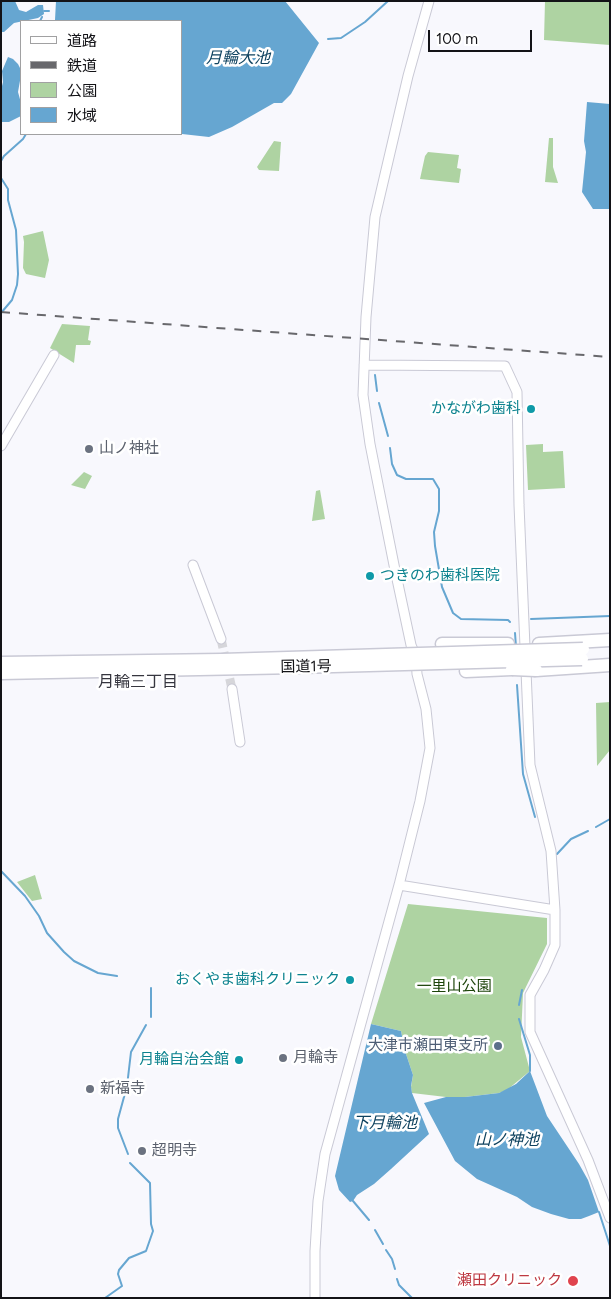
<!DOCTYPE html>
<html>
<head>
<meta charset="utf-8">
<style>
  body { margin:0 }
  #map { position:relative; width:611px; height:1299px; overflow:hidden; background:#f8f8fd; font-family:Figtree,"Noto Sans JP",sans-serif }
  canvas { display:block }
  .frame { position:absolute; inset:0; border:2px solid #131317; pointer-events:none }
  .legend { position:absolute; left:20px; top:20px; width:162px; height:115px; box-sizing:border-box; background:#fff; border:1px solid #a1a1a2; margin:0; padding:6px 9px; list-style:none; font-size:15px; color:#131317 }
  .legend li { display:flex; align-items:center; gap:10px; height:25px }
  .legend b { width:25px; border:1px solid #a1a1a2 }
  .scale { position:absolute; left:428px; top:30px; width:104px; height:22px; box-sizing:border-box; border:2px solid #131317; border-top:0; padding-left:6px; font-size:15px; line-height:18px; white-space:nowrap; color:#131317; -webkit-text-stroke:4px #fff; paint-order:stroke }
</style>
</head>
<body>
<div id="map">
<canvas width="611" height="1299"></canvas>
<div class="frame"></div>
<ul class="legend">
<li><b style="height:6px;background:#fff"></b>道路</li>
<li><b style="height:6px;background:#68686c"></b>鉄道</li>
<li><b style="height:14px;background:#aed3a2"></b>公園</li>
<li><b style="height:14px;background:#66a6d1"></b>水域</li>
</ul>
<div class="scale">100 m</div>
</div>
<script>
const g = document.querySelector('canvas').getContext('2d');
g.lineJoin = 'round';
function fill(path, color) { g.fillStyle = color; g.fill(path, 'evenodd'); }
const poly = rows => new Path2D(rows.map(r => 'M' + r).join(''));
function stroke(path, color, width, dash) { g.strokeStyle = color; g.lineWidth = width; g.lineCap = dash ? 'butt' : 'round'; g.setLineDash(dash || []); g.stroke(path); }
function label(font, color, halo, rows, align = 'center') {
  g.font = font + ' Figtree,"Noto Sans JP",sans-serif'; g.lineWidth = 5; g.setLineDash([]); g.textBaseline = 'middle'; g.strokeStyle = halo; g.fillStyle = color; for (const [text, x, y, turn = 0] of rows) {
    g.save(); g.translate(x, y); g.rotate((+turn || 0) * Math.PI / 180); g.textAlign = isNaN(turn) ? turn : align; if (halo) g.strokeText(text, 0, 0); g.fillText(text, 0, 0); g.restore();
  }
}
fill(poly([
  [545,1,610,1,610,45,544,40],
  [549,138,553,138,553,167,558,183,545,182],
  [274,141,281,142,279,171,259,170,257,167],
  [428,152,459,155,457,168,461,169,459,183,420,179,425,156],
  [43,231,49,260,45,278,26,274,23,268,24,242,23,236],
  [62,324,90,326,88,340,91,341,90,345,76,345,74,363,50,348],
  [543,444,543,452,563,451,565,488,528,490,526,445],
  [84,472,92,476,85,489,71,485],
  [320,490,325,519,312,521,316,491],
  [610,702,610,750,597,766,596,703],
  [35,875,42,899,32,901,17,882],
  [408,904,547,918,547,944,523,993,521,1037,530,1071,507,1090,499,1093,465,1097,446,1097,412,1093,411,1087,413,1075,405,1051,401,1031,371,1024]
]), '#aed3a2');
fill(poly([
  [1,1,15,1,19,10,26,12,38,5,43,5,44,14,38,18,14,23,4,32,1,32],
  [56,1,285,1,319,43,291,94,282,103,274,103,232,127,209,137,182,134,181,134,181,21,56,21,55,20],
  [8,57,13,59,18,64,20,68,21,75,18,92,21,103,21,116,9,122,1,122,1,90,3,82,2,71],
  [587,102,610,104,610,209,593,209,582,192,586,152,584,141],
  [371,1024,401,1031,405,1051,413,1075,411,1086,412,1093,429,1134,391,1169,374,1184,357,1195,353,1201,350,1202,339,1190,335,1176],
  [530,1071,547,1116,579,1164,588,1180,599,1212,589,1216,581,1219,569,1219,551,1214,532,1207,517,1197,477,1179,455,1161,424,1103,446,1097,465,1097,499,1093,516,1084]
]), '#66a6d1');
stroke(poly([
  [44,11,49,11],
  [40,21,42,17],
  [328,39,341,38,365,22,388,1],
  [1,161,4,156,23,139,26,134],
  [1,178,8,189,8,200,16,230,18,274,17,285,12,300,1,313],
  [375,375,377,391],
  [379,403,388,436],
  [390,448,392,464,397,475,406,479,433,479,439,489,439,511,434,532,435,546,442,587,453,613,461,619,508,620,510,622],
  [531,619,610,616],
  [515,633,516,647],
  [517,685,523,774,535,817],
  [596,827,610,819],
  [557,854,571,839,588,831],
  [1,871,25,896,39,916,47,933,64,952,74,961,98,973,117,976],
  [519,1005,522,990],
  [151,1017,151,988],
  [519,1019,530,1055,530,1071],
  [128,1154,118,1128,118,1119,127,1086,131,1052,146,1025],
  [353,1201,369,1220],
  [599,1212,610,1246],
  [375,1230,383,1244],
  [386,1250,392,1259,395,1269],
  [397,1279,399,1285,412,1298],
  [105,1298,122,1286,118,1274,119,1270,129,1258,146,1251,153,1231,151,1224,150,1183,130,1163]
]), '#66a6d1', 2);
stroke(poly([
  [221,639,232,689]
]), '#d6d6da', 9, [9, 4.5]);
const minor = poly([
  [364,365,505,366,517,392,519,505,530,765,551,851,555,910,555,945,544,970,530,995,530,1032,588,1160,610,1218],
  [1,446,54,355],
  [193,565,221,639],
  [232,689,240,742],
  [399,885,555,910],
  [315,1298,315,1251,318,1201,325,1154,399,885,420,801,430,748,426,709,417,674,416,657,411,645,394,565,370,444,363,395,366,317,375,217,408,76,429,1]
]);
const highway = poly([
  [442,644,508,644],
  [539,644,610,640],
  [536,670,610,665],
  [466,671,512,669]
]);
stroke(minor, '#c9c9d5', 11);
stroke(highway, '#c9c9d5', 15);
stroke(minor, '#fff', 9);
stroke(highway, '#fff', 12);
stroke(poly([
  [1,312,610,357]
]), '#68686c', 2, [9, 9]);
const highwayBridge = poly([
  [1,663,222,660,583,649],
  [512,669,536,670],
  [1,673,298,667,582,659]
]);
stroke(highwayBridge, '#c9c9d5', 15, []);
stroke(highwayBridge, '#fff', 12);
for (const [x, y, r, color] of [
  [531,409,5,"#0f9aa8"],
  [89,449,5,"#6b7280"],
  [370,576,5,"#0f9aa8"],
  [350,980,5,"#0f9aa8"],
  [498,1046,5,"#5c6f8a"],
  [283,1058,5,"#6b7280"],
  [239,1060,5,"#0f9aa8"],
  [90,1089,5,"#6b7280"],
  [142,1151,5,"#6b7280"],
  [573,1281,6,"#e0444e"]
]) { const dot = new Path2D(); dot.arc(x, y, r, 0, 2 * Math.PI); g.fillStyle = color; g.fill(dot); stroke(dot, '#fff', 2); }
label('15px', '#0d838f', '#fff', [
  ["かながわ歯科",521,409],
  ["つきのわ歯科医院",380,576,"left"],
  ["おくやま歯科クリニック",340,980],
  ["月輪自治会館",229,1060]
], 'right');
label('15px', '#5b616d', '#fff', [
  ["山ノ神社",99,449],
  ["月輪寺",293,1058],
  ["新福寺",100,1089],
  ["超明寺",152,1151]
], 'left');
label('15px', '#131317', '#fff', [
  ["国道1号",306,667,-1]
]);
label('15px', '#1b4308', '#fff', [
  ["一里山公園",454,987]
]);
label('15px', '#4e5e75', '#fff', [
  ["大津市瀬田東支所",488,1046]
], 'right');
label('15px', '#be3a42', '#fff', [
  ["瀬田クリニック",562,1281]
], 'right');
label('italic 16px', '#0e425f', '#fff', [
  ["月輪大池",238,58],
  ["下月輪池",385,1123],
  ["山ノ神池",507,1140]
]);
label('16px', '#36363f', '#fff', [
  ["月輪三丁目",138,682]
]);
</script>
</body>
</html>
